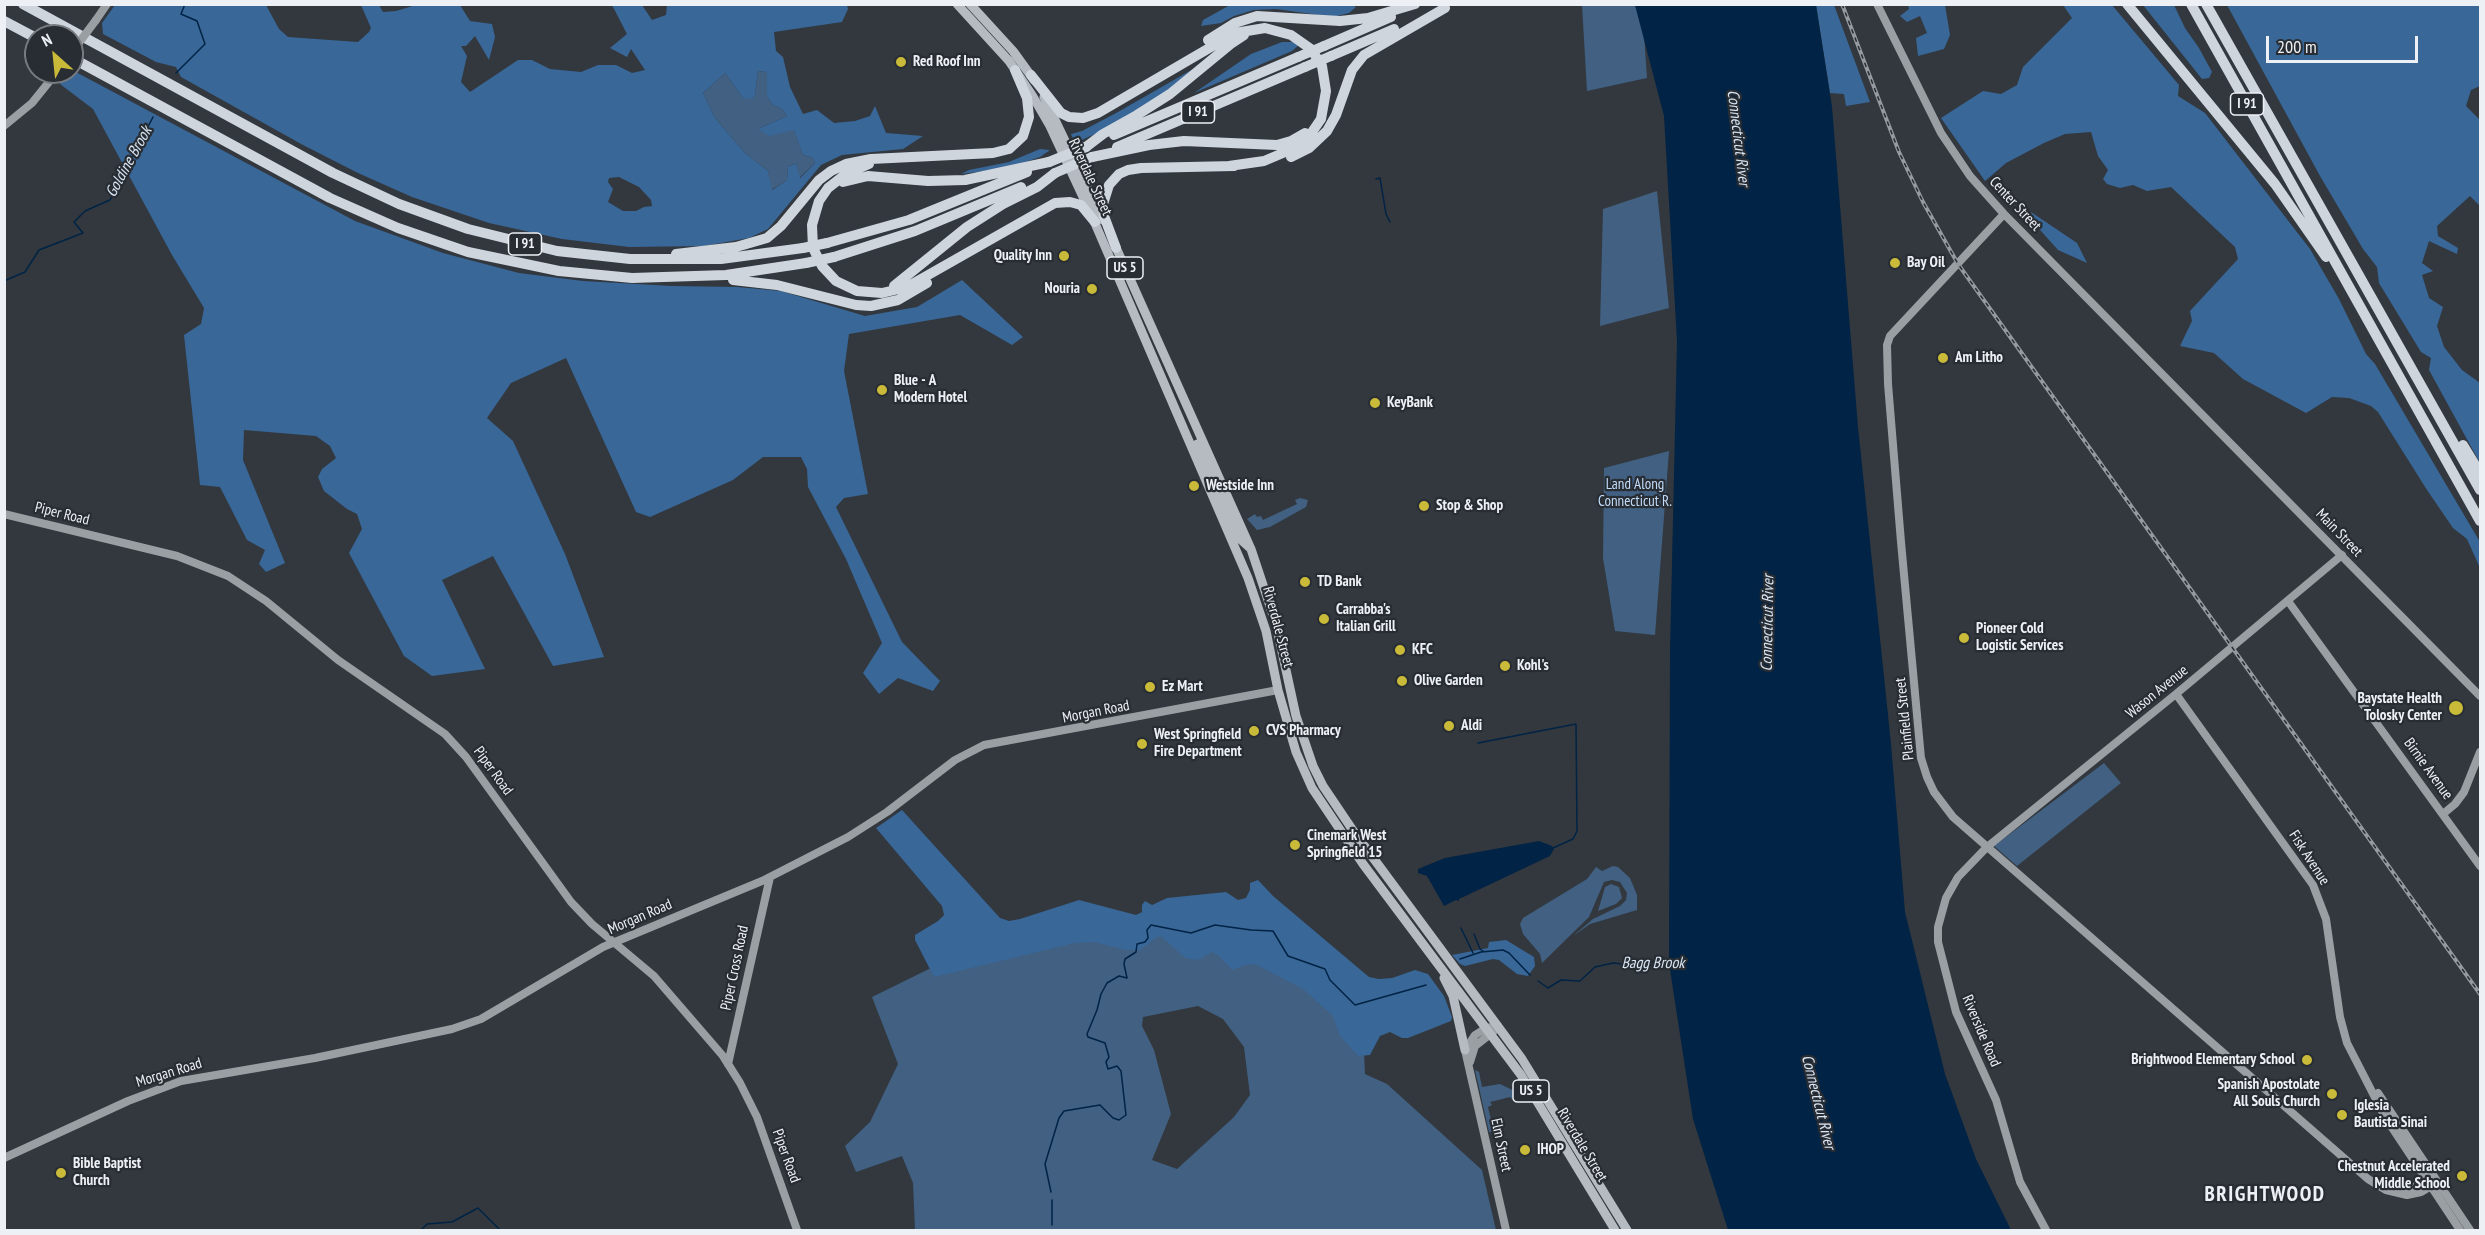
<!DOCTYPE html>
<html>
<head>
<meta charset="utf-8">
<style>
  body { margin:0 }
  #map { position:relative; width:2485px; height:1235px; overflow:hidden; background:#32383e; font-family:"PT Sans Narrow",sans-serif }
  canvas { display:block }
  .frame { position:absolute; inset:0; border:6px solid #edf0f4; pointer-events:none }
  .north { position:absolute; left:24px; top:24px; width:60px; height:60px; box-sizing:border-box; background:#282d33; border:2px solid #777b80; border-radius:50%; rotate:333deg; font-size:16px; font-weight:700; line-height:24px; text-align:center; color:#edf0f4 }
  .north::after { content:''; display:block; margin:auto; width:21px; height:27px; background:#caba3a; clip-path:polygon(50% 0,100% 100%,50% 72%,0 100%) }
  .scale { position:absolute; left:2266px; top:36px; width:152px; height:27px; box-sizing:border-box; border:3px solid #edf0f4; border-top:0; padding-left:8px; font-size:18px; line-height:21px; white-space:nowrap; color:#edf0f4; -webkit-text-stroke:4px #282d33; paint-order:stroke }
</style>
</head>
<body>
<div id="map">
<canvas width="2485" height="1235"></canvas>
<div class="frame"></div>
<div class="north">N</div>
<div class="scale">200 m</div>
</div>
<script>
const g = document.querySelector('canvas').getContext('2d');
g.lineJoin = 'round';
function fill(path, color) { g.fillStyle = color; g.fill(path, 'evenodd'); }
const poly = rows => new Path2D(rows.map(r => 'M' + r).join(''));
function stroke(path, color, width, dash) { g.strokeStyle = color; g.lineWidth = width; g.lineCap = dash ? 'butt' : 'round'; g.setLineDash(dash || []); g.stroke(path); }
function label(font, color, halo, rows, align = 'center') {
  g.font = font + ' "PT Sans Narrow",sans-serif'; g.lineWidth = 4.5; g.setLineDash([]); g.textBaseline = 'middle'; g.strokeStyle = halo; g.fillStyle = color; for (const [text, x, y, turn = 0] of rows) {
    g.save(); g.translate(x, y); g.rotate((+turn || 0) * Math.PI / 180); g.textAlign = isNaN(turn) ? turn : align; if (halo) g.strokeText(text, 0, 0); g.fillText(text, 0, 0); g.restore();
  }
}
fill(poly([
  [1582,5,1635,5,1644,34,1647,78,1587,91],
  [758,71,767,72,767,97,773,105,782,109,787,116,758,129,794,129,803,155,813,158,815,163,799,178,796,163,788,167,787,180,771,190,768,171,745,153,715,118,703,93,725,73,743,98,755,95],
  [1657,191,1669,308,1600,326,1603,209],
  [1669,451,1655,635,1615,631,1603,558,1604,468],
  [1300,498,1308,500,1306,507,1270,527,1257,530,1247,519,1255,514,1257,517,1261,516,1263,520,1297,504,1295,500],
  [2104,763,2121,783,2017,866,1994,846],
  [1613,866,1618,867,1630,878,1637,895,1637,910,1590,924,1573,936,1593,919,1620,906,1626,900,1627,893,1620,882,1612,880,1604,882,1589,917,1542,963,1540,954,1523,934,1520,924,1523,918,1587,879,1596,867,1602,871],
  [1611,884,1619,887,1622,898,1616,904,1598,911,1605,887],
  [1116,918,1307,979,1364,1051,1365,1074,1387,1084,1482,1170,1496,1230,915,1230,913,1183,902,1156,856,1172,845,1146,870,1122,898,1064,872,997,935,966],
  [1198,1006,1223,1019,1244,1047,1250,1095,1234,1117,1177,1169,1152,1160,1171,1114,1154,1050,1142,1026,1143,1017],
  [1475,1070,1479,1072,1482,1087,1500,1084,1521,1094,1514,1101,1510,1097,1490,1102,1492,1105,1488,1107,1493,1128,1498,1129,1496,1132,1489,1132]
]), '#416082');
fill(poly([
  [1349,4,1356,7,1349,13,1333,17,1276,9,1254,10,1234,16,1221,23,1201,26,1203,20,1230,5],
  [115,5,266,5,279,29,288,37,358,42,369,32,371,28,361,5,379,5,383,12,396,11,416,5,460,5,470,21,492,24,495,37,489,60,475,36,466,46,461,46,467,56,461,82,470,92,518,60,532,60,550,69,581,72,598,65,616,65,632,73,645,70,631,49,627,57,610,48,627,34,612,5,642,5,652,20,666,15,667,5,847,5,848,9,842,22,774,32,776,51,783,57,790,87,803,114,817,110,834,123,855,121,870,116,875,106,886,133,923,136,903,149,842,155,821,165,768,229,749,238,704,246,629,247,562,239,489,223,412,197,358,173,303,145,181,77,176,67,156,62,103,34,102,23],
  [758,71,767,72,767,97,773,105,782,109,787,116,758,129,769,136,794,130,803,155,813,158,815,163,800,178,796,163,788,167,787,180,772,190,768,171,745,153,715,118,703,93,725,73,743,98,752,99,755,95],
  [619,177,639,187,651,200,652,206,644,207,636,211,623,211,608,202,613,189,608,182,609,178],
  [1816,5,1834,5,1870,102,1846,106,1844,94,1830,93],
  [1908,5,1945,5,1950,35,1944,49,1918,56,1916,38,1927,33,1920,16,1907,22,1900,16,1909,9],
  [2063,5,2112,5,2179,85,2178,96,2205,113,2310,249,2339,299,2366,354,2375,364,2480,542,2480,568,2467,539,2453,528,2427,490,2378,412,2371,406,2349,398,2332,397,2306,413,2243,379,2214,353,2180,346,2192,321,2190,311,2238,259,2235,247,2171,187,2147,191,2133,185,2120,188,2107,184,2103,179,2108,170,2098,156,2091,132,2065,134,2044,143,2006,163,1985,181,1941,118,1983,91,2001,94,2017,85,2023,67,2072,18],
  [2143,5,2174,5,2185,28,2199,48,2212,72,2209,78,2202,79],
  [2227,5,2480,5,2480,86,2471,90,2466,106,2480,120,2480,206,2470,196,2437,226,2438,236,2458,248,2457,254,2429,241,2422,263,2433,271,2422,275,2429,298,2443,307,2437,326,2444,347,2462,370,2480,383,2480,463,2429,370,2431,358,2421,352,2379,283,2377,267,2363,249,2320,176],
  [1282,42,1294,42,1299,45,1292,51,1194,93,1251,54],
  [1193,69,1162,95,1104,130,1075,143,1071,134,1082,131,1118,112],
  [72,70,355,221,443,253,519,273,583,281,672,286,737,287,781,291,865,316,917,307,962,280,1023,337,1012,345,960,315,849,334,844,371,868,494,844,498,836,507,902,642,940,681,933,691,898,678,879,694,863,673,882,643,846,559,808,487,807,469,801,457,763,457,733,480,650,517,636,512,566,358,511,383,487,418,513,441,565,554,604,657,553,666,493,556,442,580,485,669,432,676,404,656,349,553,362,529,357,514,347,509,324,491,318,477,322,469,336,458,330,446,316,436,244,430,243,460,285,563,266,572,259,564,265,550,247,540,220,487,200,485,184,335,201,324,204,308,172,255,93,109,60,84,67,72,72,72],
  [1040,149,1050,150,1040,157,1008,168,961,174,969,170,1009,162],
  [2031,212,2077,243,2087,263,2058,250,2033,222],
  [902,810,1000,918,1009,921,1020,919,1079,900,1136,915,1142,912,1142,905,1145,901,1152,905,1167,898,1226,892,1238,900,1246,898,1250,890,1250,883,1258,880,1273,896,1369,977,1379,979,1392,978,1415,970,1428,974,1444,996,1452,1017,1451,1021,1408,1038,1402,1038,1390,1032,1380,1036,1370,1055,1358,1056,1340,1036,1333,1016,1303,989,1255,964,1245,965,1232,970,1219,956,1211,952,1199,960,1185,958,1162,937,1157,937,1140,950,1126,950,1094,942,1075,943,934,977,915,940,915,935,938,921,944,915,942,906,876,828],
  [1506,940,1534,957,1535,966,1528,976,1517,974,1499,960,1493,959,1465,966,1460,964,1452,955,1488,948,1489,942]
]), '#396798');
fill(poly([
  [1635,5,1816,5,1832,107,1858,427,1891,744,1905,912,1945,1074,1976,1159,2011,1230,1728,1230,1693,1119,1669,963,1670,651,1677,341,1664,116],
  [1539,841,1552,846,1554,849,1550,856,1459,899,1459,901,1456,900,1444,906,1427,876,1418,873,1418,869,1445,858]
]), '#012345');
stroke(poly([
  [176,73,205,44,197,21,181,14,185,4],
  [1376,179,1380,178,1386,214,1390,222],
  [4,281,25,272,39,250,83,233,74,222,85,211,110,200,153,117],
  [1478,743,1576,724,1577,831,1573,839,1553,848],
  [1461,928,1473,953],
  [1474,934,1480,949,1483,951],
  [1460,959,1481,952,1503,950,1509,953,1530,975],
  [1538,981,1548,988,1561,980,1580,981,1595,967,1613,963,1631,965,1647,961,1670,964],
  [1051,1192,1045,1164,1059,1118,1064,1111,1100,1105,1113,1118,1119,1120,1126,1115,1121,1071,1117,1066,1108,1069,1106,1062,1109,1057,1105,1043,1088,1037,1087,1034,1097,1010,1101,994,1107,983,1119,976,1127,978,1124,964,1125,959,1136,952,1137,944,1145,942,1148,938,1147,930,1151,925,1191,933,1215,925,1251,930,1273,931,1288,956,1325,969,1330,980,1355,1005,1426,985],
  [1052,1200,1052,1225],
  [421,1230,427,1224,452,1222,478,1208,500,1230]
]), '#012345', 1.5);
stroke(poly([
  [1877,4,1941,133,1970,176,2004,214,2480,696],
  [96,20,107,4],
  [4,126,32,103,57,72],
  [2004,214,1890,336,1887,345,1888,384,1901,542,1921,758,1927,777,1934,792,1953,817,2368,1179,2386,1190,2407,1195,2421,1192,2438,1182],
  [4,514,177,556,228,576,266,601,338,660,445,734,466,757,571,902,592,924,654,976,723,1056,740,1083,757,1117,797,1230],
  [2288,601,2480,866],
  [2176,694,2313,885,2326,919,2340,1017,2347,1043,2385,1117,2460,1230],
  [2443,814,2455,804,2464,792,2480,752],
  [1498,1026,1486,1028,1475,1035,1465,1050,1506,1230],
  [1470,1062,1475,1046,1494,1031],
  [728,1064,770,877],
  [2378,1093,2470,1230],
  [4,1158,128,1101,181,1081,315,1058,452,1029,481,1019,603,947,762,881,848,837,887,812,955,760,984,745,1278,690],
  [2401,1193,2431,1178],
  [2046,1230,2020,1182,1996,1100,1956,1012,1938,942,1938,927,1946,898,1958,877,1987,847,2176,694,2342,555]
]), '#9a9fa4', 8);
stroke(poly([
  [957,4,1009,61,1032,95,1050,126,1091,214,1248,578,1266,631,1278,690,1296,752,1312,788,1363,864,1521,1075,1615,1230],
  [970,4,1013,51,1034,80],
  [1044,97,1103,220],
  [1114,243,1251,549,1276,624,1296,716,1313,766,1323,786,1354,832,1522,1059,1627,1230],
  [1197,444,1240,539,1250,548],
  [1444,978,1453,996,1465,1050]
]), '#b6bbc2', 9);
stroke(poly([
  [23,4,333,173,399,204,468,229,557,251,630,259,721,259,803,248],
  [2127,4,2275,184,2326,257],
  [2191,4,2480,521],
  [2206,4,2480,490],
  [4,21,36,38],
  [1208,40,1235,23,1257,16,1340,21,1368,18,1415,4],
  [1324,46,1391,17],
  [1331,56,1394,29],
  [72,58,330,198,398,228,468,252,559,271,632,278,726,275,806,263],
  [1031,75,1061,113,1069,117,1083,118,1098,113,1235,33,1265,28,1291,35,1311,49,1322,66,1326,91,1321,119,1308,138,1290,150,1264,161,1229,166],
  [1114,135,1298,57],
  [1086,147,1103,134,1137,115,1170,94,1232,43,1244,35],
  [1117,147,1305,67],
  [1092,157,1149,145,1184,141,1277,145,1291,141,1305,133],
  [1291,157,1309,148,1327,131,1336,115,1352,70,1364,55,1445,8],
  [869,164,846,174,828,188,819,201,812,225,813,248,822,266,836,281,857,291,882,293,907,287,1055,203,1070,202,1081,205,1095,222],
  [843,182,868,176,928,181,965,180,1049,162],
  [827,243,909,220,1027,172],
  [1116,248,1104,216,1103,204,1109,185,1119,174,1128,170,1141,168,1234,166],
  [676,254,736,247,767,238,781,226,819,180,831,171,846,164,871,159,993,153,1009,149,1023,136,1029,117,1027,98,1015,70],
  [834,257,915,231,1021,187],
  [733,280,777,285,856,305,871,306,898,300,927,283],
  [894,286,967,227,1003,204,1037,187,1055,173],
  [2463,445,2480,473]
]), '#cfd5dd', 10);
const rail = poly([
  [1842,4,1899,152,1923,202,1958,264,2480,994]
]);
stroke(rail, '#959a9f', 4);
stroke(rail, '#282d33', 1.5, [4.5]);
stroke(poly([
  [72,52,96,20]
]), '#9a9fa4', 8);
stroke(poly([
  [1298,57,1324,46],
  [1305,67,1331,56],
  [1049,162,1086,147],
  [1055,173,1092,157],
  [803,248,827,243],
  [806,263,834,257]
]), '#cfd5dd', 10);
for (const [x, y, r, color] of [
  [901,62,6,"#caba3a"],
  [1064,256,6,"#caba3a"],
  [1895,263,6,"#caba3a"],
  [1092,289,6,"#caba3a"],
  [1943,358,6,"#caba3a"],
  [882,390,6,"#caba3a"],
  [1375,403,6,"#caba3a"],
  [1194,486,6,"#caba3a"],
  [1424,506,6,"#caba3a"],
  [1305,582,6,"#caba3a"],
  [1324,619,6,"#caba3a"],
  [1964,638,6,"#caba3a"],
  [1400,650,6,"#caba3a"],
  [1505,666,6,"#caba3a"],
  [1402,681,6,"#caba3a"],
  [1150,687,6,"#caba3a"],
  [2456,708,8,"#caba3a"],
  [1449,726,6,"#caba3a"],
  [1254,731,6,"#caba3a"],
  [1142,744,6,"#caba3a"],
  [1295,845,6,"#caba3a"],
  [2307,1060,6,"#caba3a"],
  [2332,1094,6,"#caba3a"],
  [2342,1115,6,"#caba3a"],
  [1525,1150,6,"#caba3a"],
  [61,1173,6,"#caba3a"],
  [2462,1176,6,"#caba3a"]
]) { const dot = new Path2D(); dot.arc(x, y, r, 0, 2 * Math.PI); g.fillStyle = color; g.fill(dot); stroke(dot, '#282d33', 2); }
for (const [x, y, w] of [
  [2247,104,33],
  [1198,112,33],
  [525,244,33],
  [1125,268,36],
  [1531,1091,36]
]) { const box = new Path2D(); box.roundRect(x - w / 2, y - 11, w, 22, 4.5); g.fillStyle = '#282d33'; g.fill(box); stroke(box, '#edf0f4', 1.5); }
label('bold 14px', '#edf0f4', null, [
  ["I 91",2247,104],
  ["I 91",1198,112],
  ["I 91",525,244],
  ["US 5",1125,268],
  ["US 5",1531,1091]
]);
label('bold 15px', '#edf0f4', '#282d33', [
  ["Red Roof Inn",913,62],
  ["Quality Inn",1052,256,"right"],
  ["Bay Oil",1907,263],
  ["Nouria",1080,289,"right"],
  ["Am Litho",1955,358],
  ["Blue - A",894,381],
  ["Modern Hotel",894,398],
  ["KeyBank",1387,403],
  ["Westside Inn",1206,486],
  ["Stop & Shop",1436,506],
  ["TD Bank",1317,582],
  ["Carrabba's",1336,610],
  ["Italian Grill",1336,627],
  ["Pioneer Cold",1976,629],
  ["Logistic Services",1976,646],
  ["KFC",1412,650],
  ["Kohl's",1517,666],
  ["Olive Garden",1414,681],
  ["Ez Mart",1162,687],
  ["Baystate Health",2442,699,"right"],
  ["Tolosky Center",2442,716,"right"],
  ["Aldi",1461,726],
  ["CVS Pharmacy",1266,731],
  ["West Springfield",1154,735],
  ["Fire Department",1154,752],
  ["Cinemark West",1307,836],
  ["Springfield 15",1307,853],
  ["Brightwood Elementary School",2295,1060,"right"],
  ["Spanish Apostolate",2320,1085,"right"],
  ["All Souls Church",2320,1102,"right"],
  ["Iglesia",2354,1106],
  ["Bautista Sinai",2354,1123],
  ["IHOP",1537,1150],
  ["Bible Baptist",73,1164],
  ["Church",73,1181],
  ["Chestnut Accelerated",2450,1167,"right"],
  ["Middle School",2450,1184,"right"]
], 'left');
label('15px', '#edf0f4', '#282d33', [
  ["Riverdale Street",1090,177,65],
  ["Center Street",2015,204,47],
  ["Piper Road",62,514,14],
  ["Main Street",2339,533,46],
  ["Riverdale Street",1278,627,75],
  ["Wason Avenue",2157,692,-39],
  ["Morgan Road",1096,712,-11],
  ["Plainfield Street",1905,719,-96],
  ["Birnie Avenue",2428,769,54],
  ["Piper Road",493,771,54],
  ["Fisk Avenue",2309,858,57],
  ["Morgan Road",640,917,-23],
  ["Piper Cross Road",735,968,-78],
  ["Riverside Road",1981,1031,67],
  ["Morgan Road",169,1073,-17],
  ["Elm Street",1501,1145,78],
  ["Riverdale Street",1582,1145,59],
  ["Piper Road",786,1156,70]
]);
label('15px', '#c2dcfa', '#282d33', [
  ["Land Along",1635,485],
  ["Connecticut R.",1635,502]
]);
label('italic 16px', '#d8e5f4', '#282d33', [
  ["Connecticut River",1738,138,83],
  ["Goldine Brook",129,162,-61],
  ["Connecticut River",1768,623,-89],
  ["Bagg Brook",1653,963],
  ["Connecticut River",1818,1102,76]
]);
g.letterSpacing = '1.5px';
label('bold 21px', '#edf0f4', '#282d33', [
  ["BRIGHTWOOD",2265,1195]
]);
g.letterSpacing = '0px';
</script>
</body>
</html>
